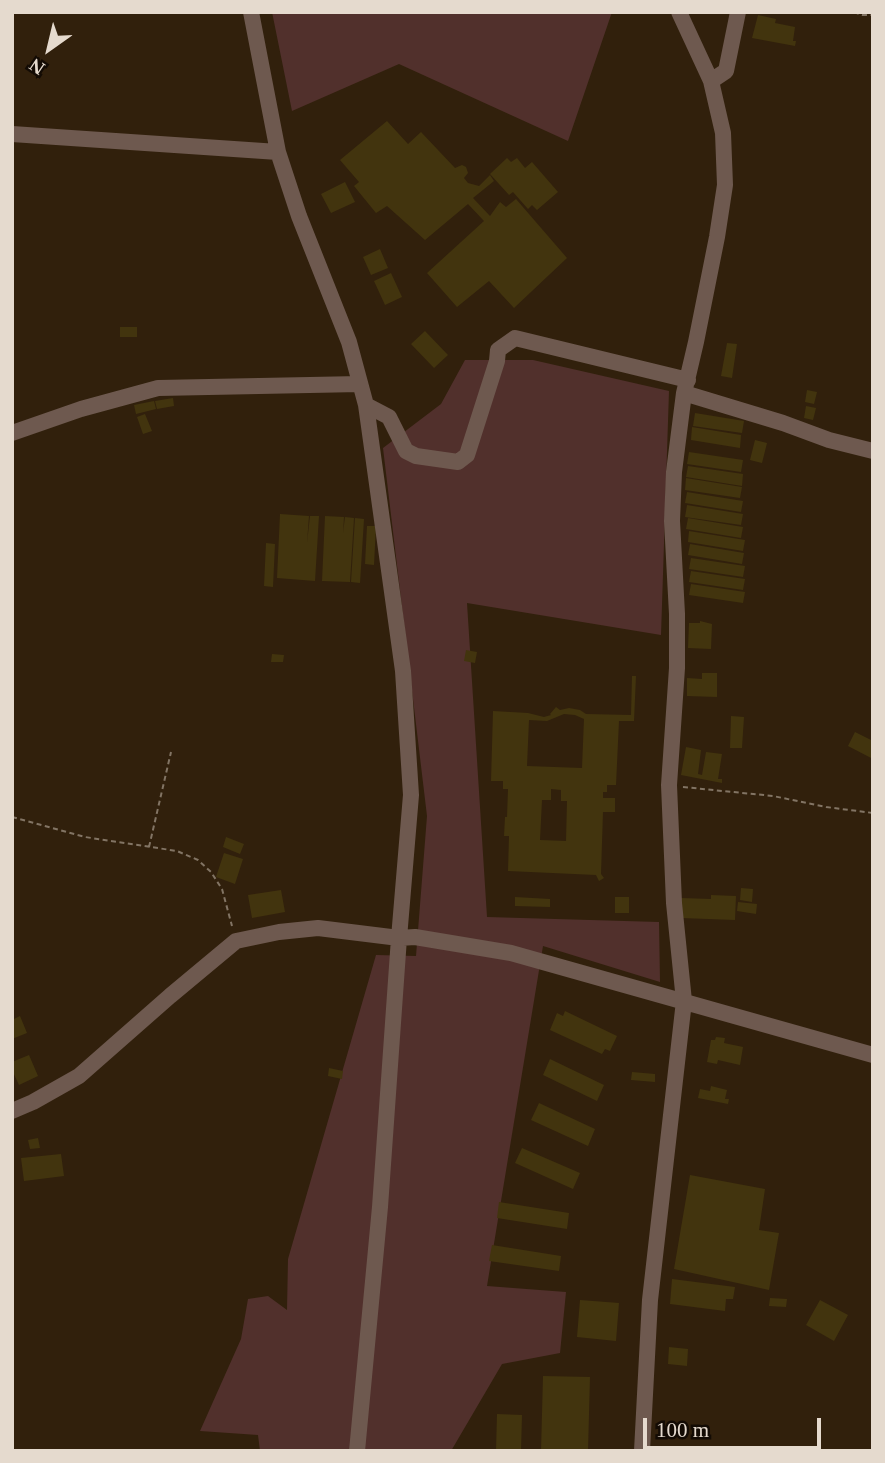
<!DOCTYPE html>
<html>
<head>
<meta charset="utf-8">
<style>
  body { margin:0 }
  #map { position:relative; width:885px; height:1463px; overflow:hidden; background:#31200c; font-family:"Times New Roman",serif }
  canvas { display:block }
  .frame { position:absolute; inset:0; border:14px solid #e5dace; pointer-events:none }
  .north { position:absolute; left:14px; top:14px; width:70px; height:70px; -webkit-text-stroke:5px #130b04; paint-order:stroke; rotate:214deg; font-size:19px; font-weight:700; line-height:28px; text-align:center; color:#e5dace }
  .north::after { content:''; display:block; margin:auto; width:24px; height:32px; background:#e5dace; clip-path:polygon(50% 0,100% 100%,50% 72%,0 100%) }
  .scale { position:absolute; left:643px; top:1418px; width:178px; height:32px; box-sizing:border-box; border:4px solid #e5dace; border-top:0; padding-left:9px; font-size:21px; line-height:24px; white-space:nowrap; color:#e5dace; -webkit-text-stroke:5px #130b04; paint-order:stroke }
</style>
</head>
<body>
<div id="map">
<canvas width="885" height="1463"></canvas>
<div class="frame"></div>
<div class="north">N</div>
<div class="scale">100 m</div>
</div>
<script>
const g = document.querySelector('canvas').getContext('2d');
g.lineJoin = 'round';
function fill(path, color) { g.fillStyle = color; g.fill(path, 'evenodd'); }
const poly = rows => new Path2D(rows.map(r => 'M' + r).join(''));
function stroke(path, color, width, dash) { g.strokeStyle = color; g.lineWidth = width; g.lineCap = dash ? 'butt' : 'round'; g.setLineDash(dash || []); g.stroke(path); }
fill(poly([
  [272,12,612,12,568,141,399,64,292,111],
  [465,360,533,360,669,391,661,635,467,603,487,917,659,922,660,982,543,946,487,1286,566,1292,560,1353,502,1364,451,1451,260,1451,258,1435,200,1431,241,1339,248,1299,268,1296,287,1310,288,1259,376,955,416,956,427,816,383,448,441,404]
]), '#51302c');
fill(poly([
  [758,15,776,19,775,23,795,27,793,41,796,41,795,46,752,38],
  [387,121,408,144,421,132,455,168,462,165,466,167,468,173,464,178,468,183,479,186,490,175,494,181,473,198,490,216,500,202,506,207,516,199,567,258,514,308,489,281,457,307,427,273,484,221,468,204,425,240,387,206,376,213,354,186,359,182,340,160],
  [507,158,511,162,517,158,525,168,532,162,558,192,537,210,532,205,528,209,513,192,509,195,490,174],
  [345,182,355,202,331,213,321,194],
  [380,249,388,268,371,275,363,257],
  [391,273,402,297,385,305,374,281],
  [120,327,137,327,137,337,120,337],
  [425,331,448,355,434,368,411,344],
  [727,343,737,344,732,378,721,376],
  [807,390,817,392,814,404,805,402],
  [173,398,174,406,157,409,155,401],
  [154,401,156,409,136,414,134,405],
  [806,406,816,408,813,420,804,418],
  [695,413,744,421,742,433,693,426],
  [145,414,152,431,143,434,137,417],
  [692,427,741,435,740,448,691,440],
  [755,440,767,443,762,463,750,460],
  [689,452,743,460,741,472,687,464],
  [688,466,743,474,742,486,686,477],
  [686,478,742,487,740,498,685,490],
  [687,492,743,501,741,512,685,503],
  [687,505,743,514,741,525,685,517],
  [280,514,309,516,307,543,310,516,319,516,315,581,277,578],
  [325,516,344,517,343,533,345,517,354,518,350,582,322,581],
  [355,518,364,519,360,583,351,582],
  [688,518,743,527,741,538,686,529],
  [367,526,376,526,374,565,365,564],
  [689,531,745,540,743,551,688,542],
  [266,543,275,544,273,587,264,586],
  [690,544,744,553,742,564,688,555],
  [691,558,745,566,743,577,689,569],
  [691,571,745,579,743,590,689,582],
  [691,584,745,592,743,603,689,595],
  [700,621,712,624,711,649,688,648,689,623,700,623],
  [466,650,477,652,475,663,464,661],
  [272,654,284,655,283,662,271,662],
  [702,673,717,673,717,697,687,696,687,678,702,679],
  [632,676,636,676,634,721,619,721,616,785,607,785,607,792,603,792,603,798,615,798,615,812,603,812,601,874,604,878,599,881,596,875,508,871,509,836,504,836,505,817,507,817,508,789,503,789,503,781,491,781,493,711,528,713,544,717,551,715,550,714,556,707,560,710,569,708,580,710,586,714,631,715],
  [564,714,575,715,584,719,582,768,527,766,529,720,547,721],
  [551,789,561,790,561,801,567,801,566,841,540,840,542,800,551,800],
  [731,716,744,717,742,748,730,748],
  [855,732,873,741,873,759,848,746],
  [686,747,701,750,698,774,702,775,706,752,722,754,718,779,722,779,722,783,681,775],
  [226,837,244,844,240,854,223,847],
  [224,853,243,859,235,884,216,877],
  [741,888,753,889,752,902,740,900],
  [281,890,285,912,252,918,248,895],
  [711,895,736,896,735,920,681,918,681,898,711,899],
  [515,897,550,899,550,907,515,906],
  [615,897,629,897,629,913,615,913],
  [738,902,757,904,756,914,737,911],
  [565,1011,617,1036,610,1051,605,1049,602,1054,550,1030,557,1013,563,1016],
  [20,1016,27,1033,12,1039,12,1020],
  [716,1037,725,1038,724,1043,743,1047,740,1065,718,1060,717,1064,707,1062,711,1040,715,1040],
  [29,1055,38,1076,19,1085,12,1070,12,1062],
  [550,1059,604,1085,597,1101,543,1075],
  [329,1068,343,1071,342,1079,328,1076],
  [632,1072,655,1074,655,1082,631,1080],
  [711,1086,727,1090,725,1099,729,1099,728,1104,698,1098,700,1089,710,1091],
  [539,1103,595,1129,588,1146,531,1120],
  [38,1138,40,1148,30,1149,28,1140],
  [522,1148,580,1173,573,1189,515,1163],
  [61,1154,64,1176,24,1181,21,1158],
  [690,1175,765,1189,759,1230,779,1233,769,1290,674,1269],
  [499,1202,569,1213,567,1229,497,1218],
  [492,1245,561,1256,559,1271,489,1261],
  [672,1279,735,1287,733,1299,726,1299,725,1311,670,1304],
  [770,1298,787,1299,786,1307,769,1306],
  [580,1300,619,1303,616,1341,577,1337],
  [820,1300,848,1315,834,1341,806,1325],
  [669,1347,688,1349,687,1366,668,1364],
  [543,1376,590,1377,588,1451,541,1451],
  [497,1414,522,1415,521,1451,496,1451]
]), '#42340e');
stroke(poly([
  [854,12,862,15,873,15],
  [683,787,773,796,826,807,873,813],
  [12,817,85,837,177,851,198,860,211,872,222,889,232,926],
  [149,847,171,752]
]), '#827464', 2, [5, 3.5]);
stroke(poly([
  [251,12,278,152,299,216,349,342,366,405,403,671,411,795,399,938,380,1207,357,1451],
  [679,12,711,81],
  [12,134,278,152],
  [684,393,783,423,829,440,873,451],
  [366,405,389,417,406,451,416,456,458,462,467,455,497,361,498,350,515,338,688,380],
  [12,433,81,409,158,388,360,384],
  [12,1111,33,1102,79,1076,170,996,236,941,279,932,318,928,399,938,415,937,511,953,873,1055],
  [642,1451,650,1300,684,1001,674,903,669,785,677,668,677,614,672,521,674,472,684,393,696,342,717,237,725,185,723,133,711,81,726,71,738,12]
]), '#6e594f', 16);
</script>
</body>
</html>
